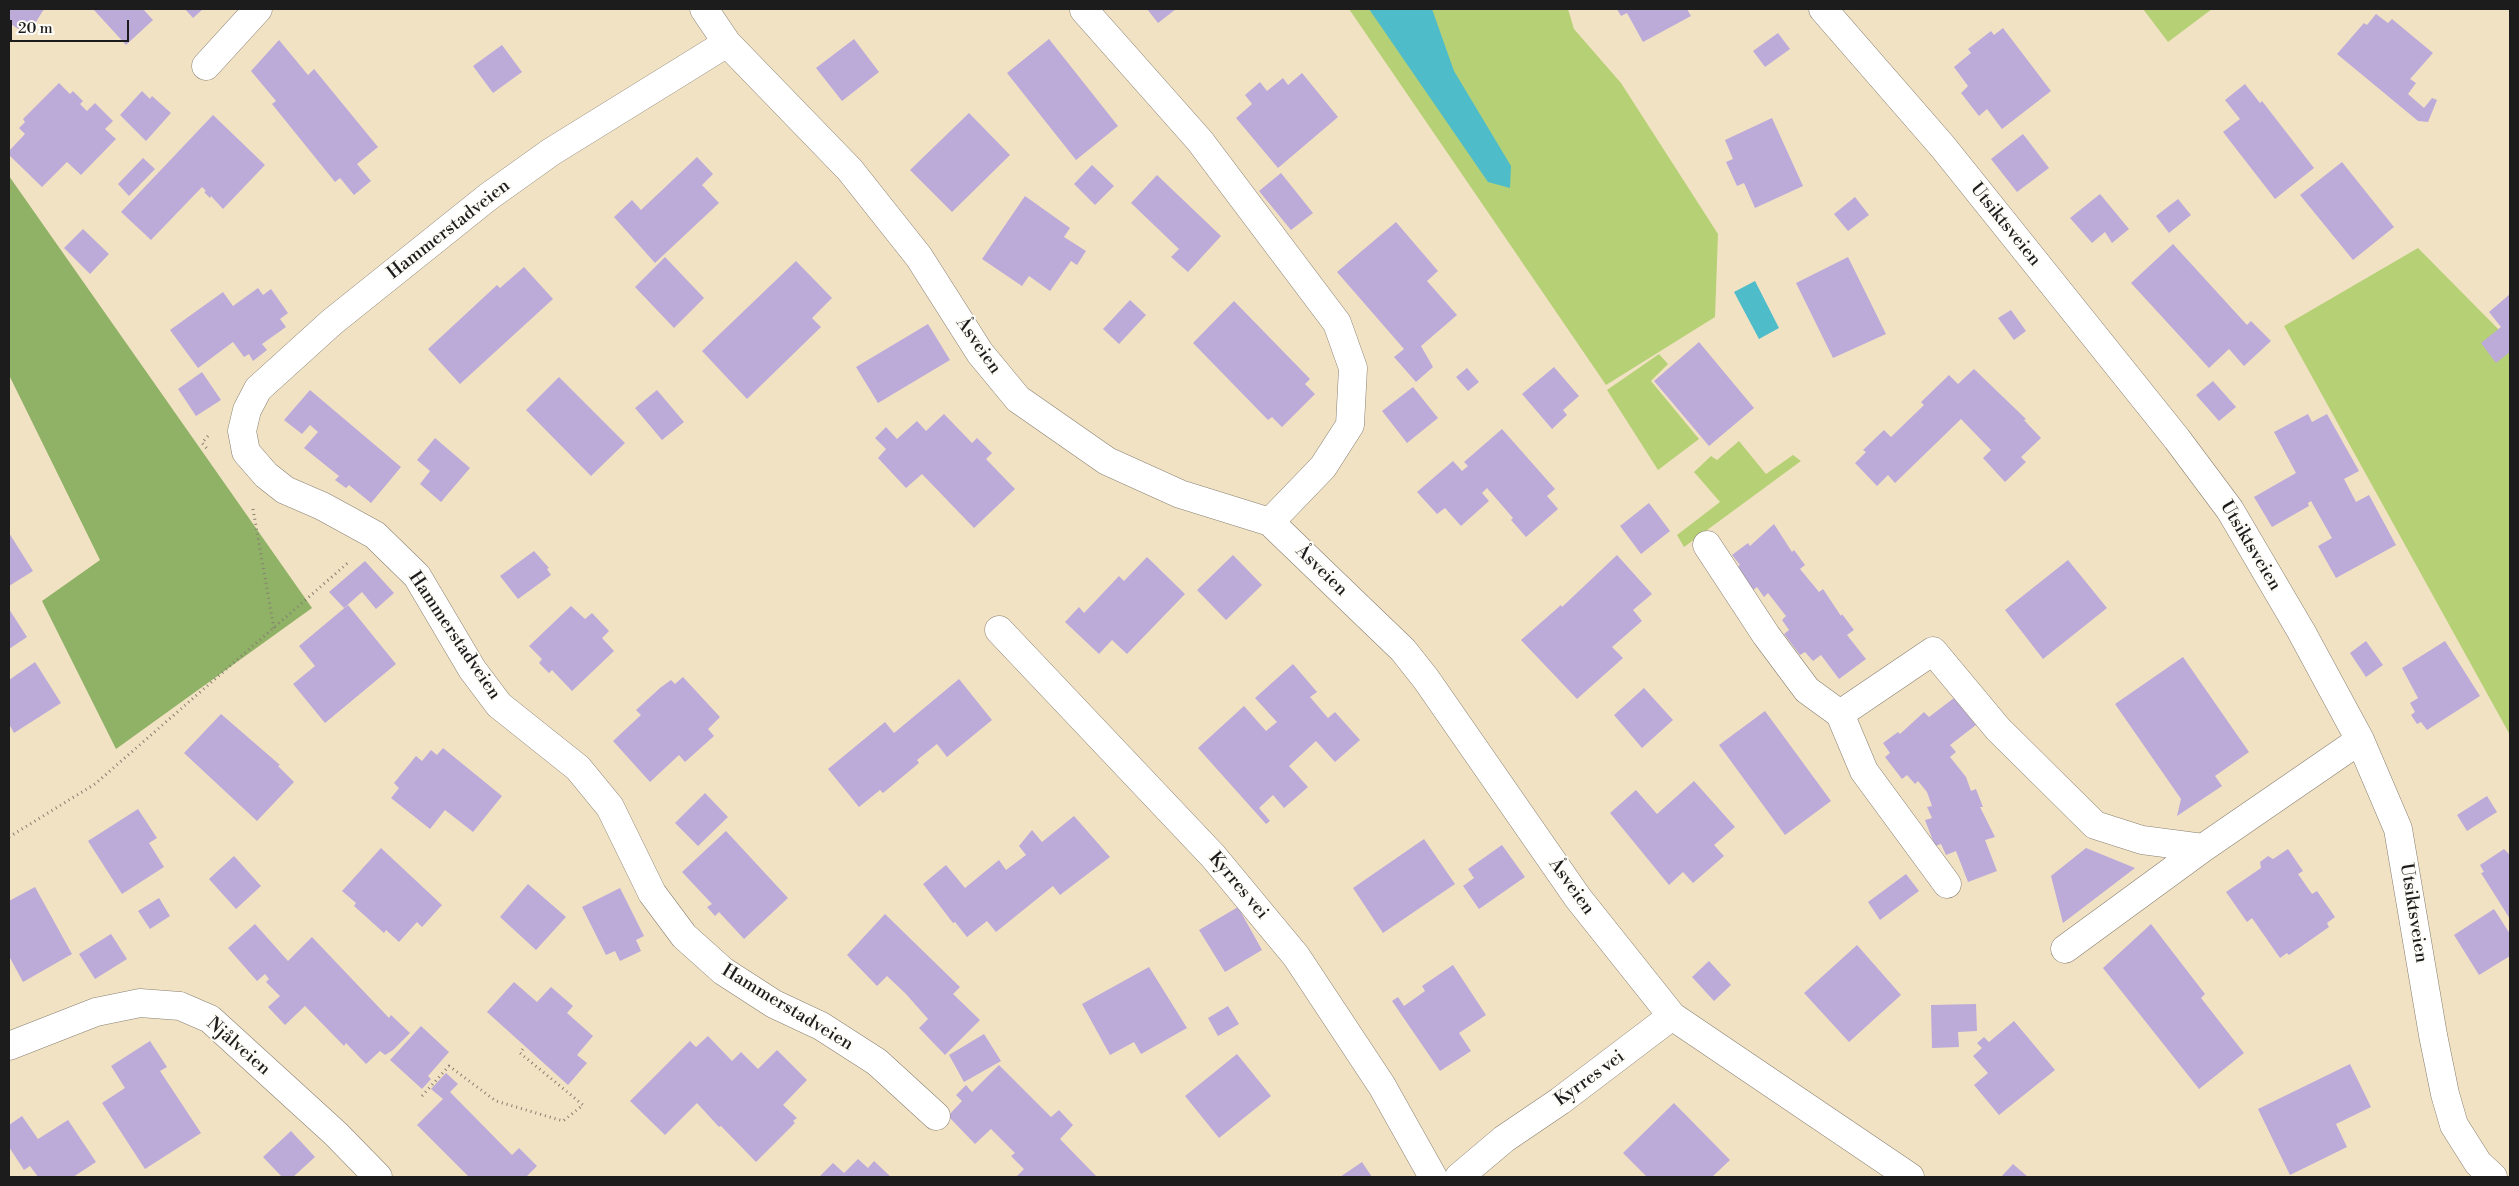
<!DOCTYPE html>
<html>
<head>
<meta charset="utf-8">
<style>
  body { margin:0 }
  #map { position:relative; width:2519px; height:1186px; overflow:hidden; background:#f2e2c4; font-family:"Libre Bodoni",serif }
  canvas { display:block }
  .frame { position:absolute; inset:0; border:10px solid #1c1c1c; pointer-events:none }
  .scale { position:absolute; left:10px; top:20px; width:119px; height:22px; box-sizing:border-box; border:2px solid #1c1c1c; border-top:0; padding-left:6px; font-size:15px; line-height:18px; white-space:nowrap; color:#1c1c1c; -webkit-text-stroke:4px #fdfcf7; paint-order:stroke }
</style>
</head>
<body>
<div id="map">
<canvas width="2519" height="1186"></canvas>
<div class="frame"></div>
<div class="scale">20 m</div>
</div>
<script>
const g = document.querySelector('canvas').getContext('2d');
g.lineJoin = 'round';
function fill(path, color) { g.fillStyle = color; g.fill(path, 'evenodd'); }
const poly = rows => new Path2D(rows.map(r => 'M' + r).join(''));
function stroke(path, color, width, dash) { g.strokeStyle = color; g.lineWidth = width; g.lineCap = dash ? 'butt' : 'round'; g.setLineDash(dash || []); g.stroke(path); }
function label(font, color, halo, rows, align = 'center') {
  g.font = font + ' "Libre Bodoni",serif'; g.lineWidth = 4; g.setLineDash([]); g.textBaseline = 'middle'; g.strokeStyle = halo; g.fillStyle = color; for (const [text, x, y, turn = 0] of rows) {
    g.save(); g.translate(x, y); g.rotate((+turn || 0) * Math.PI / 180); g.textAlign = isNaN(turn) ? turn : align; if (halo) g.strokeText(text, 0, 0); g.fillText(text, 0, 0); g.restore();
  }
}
fill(poly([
  [1349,9,1568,9,1574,29,1621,83,1718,234,1715,317,1606,385],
  [2143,9,2212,9,2168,42],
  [2418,248,2510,341,2510,735,2284,326],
  [1659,354,1668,364,1651,381,1699,439,1658,470,1607,390],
  [1739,441,1766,474,1793,455,1801,461,1684,547,1677,535,1720,502,1694,472,1711,456,1717,460]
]), '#b6d076');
fill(poly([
  [9,176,312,608,116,749,42,601,100,560,9,375]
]), '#90b267');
fill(poly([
  [1369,9,1432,9,1454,71,1511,166,1510,188,1488,182],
  [1755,281,1779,328,1759,339,1734,292]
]), '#4fbcca');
fill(poly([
  [9,9,44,9,28,35,9,23],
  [96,9,143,9,153,20,126,45,94,10],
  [185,9,203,9,193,18],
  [1147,9,1176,9,1158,23],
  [1617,9,1687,9,1691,16,1643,42,1627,13,1621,16],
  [2376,14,2388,23,2392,19,2433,53,2410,79,2416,83,2408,94,2424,108,2432,98,2437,100,2428,122,2418,121,2337,54,2364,23,2367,25],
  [2003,28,2051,91,2002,129,1987,109,1979,116,1961,93,1968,86,1954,67,1971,53,1968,49,1991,31,1994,35],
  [1778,33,1790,49,1765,67,1753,51],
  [854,39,879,72,842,101,816,68],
  [1049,39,1118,126,1076,160,1007,73],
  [279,40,308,75,314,69,378,147,357,164,371,181,354,195,340,178,335,182,272,104,276,101,251,71],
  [502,45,522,72,493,93,473,66],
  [1302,73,1338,117,1278,168,1236,118,1252,104,1245,95,1260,82,1267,91,1283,78,1288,85],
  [59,83,70,94,73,91,83,101,80,104,87,111,95,103,113,121,105,129,116,139,81,175,67,162,42,187,9,155,9,151,25,134,19,128,25,122,23,119],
  [2245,84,2260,103,2262,101,2314,168,2275,199,2223,132,2240,119,2225,100],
  [142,91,150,99,152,96,171,113,146,141,120,115],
  [969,113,1010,155,952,212,910,170],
  [213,115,265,165,223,209,211,196,210,198,204,192,206,191,202,187,151,240,121,212],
  [1772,118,1803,186,1755,208,1744,183,1737,186,1726,162,1733,159,1725,140],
  [2023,134,2049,168,2017,192,1991,159],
  [697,157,713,174,702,185,719,203,655,263,614,217,632,200,641,210],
  [143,158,155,169,129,196,118,184],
  [2342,162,2394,227,2353,260,2300,195],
  [1092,165,1114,186,1095,205,1074,184],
  [1281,173,1313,213,1291,230,1259,191],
  [1157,175,1221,236,1188,272,1171,257,1179,249,1131,203],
  [2100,194,2129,229,2112,243,2105,232,2092,243,2070,218],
  [1025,196,1070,228,1064,237,1086,251,1077,265,1071,261,1050,291,1029,276,1022,286,982,259],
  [1855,197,1869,215,1848,231,1834,214],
  [2178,199,2191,215,2169,233,2156,216],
  [1396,222,1438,271,1427,281,1457,315,1421,346,1433,367,1416,382,1394,357,1404,349,1337,272],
  [83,229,109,254,90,274,64,248],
  [2173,244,2247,325,2251,321,2271,341,2244,366,2229,349,2209,368,2131,283],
  [665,257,704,298,674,328,635,287],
  [1848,257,1886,334,1833,358,1796,283],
  [796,261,832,298,812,318,821,327,747,399,702,351],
  [524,267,553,299,460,384,428,349,497,285,500,288],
  [258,288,263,295,271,289,288,313,280,319,286,327,262,344,267,350,253,361,249,354,244,357,233,342,198,368,170,330,223,292,233,306],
  [2510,294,2510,352,2496,363,2481,343,2501,327,2489,312],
  [1130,300,1146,315,1119,344,1103,329],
  [1234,301,1310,379,1305,384,1315,394,1282,427,1272,417,1268,420,1193,343],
  [2011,310,2026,331,2014,340,1998,318],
  [928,324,950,360,878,403,856,367],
  [1699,342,1754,408,1709,446,1654,381],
  [1554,367,1579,396,1563,410,1567,415,1552,429,1522,394],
  [1467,368,1479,382,1468,391,1456,377],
  [1974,369,2026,419,2024,420,2041,438,2021,457,2026,462,2005,482,1983,458,1991,450,1961,419,1895,483,1888,475,1877,486,1855,463,1866,452,1863,450,1884,430,1891,437,1924,405,1921,402,1949,375,1958,384],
  [202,372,221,400,196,416,178,389],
  [559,377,625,443,591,476,526,410],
  [2213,381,2236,407,2219,421,2196,395],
  [1413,387,1438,418,1407,443,1382,411],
  [310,390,401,467,371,503,349,485,346,488,335,480,339,476,304,448,318,432,310,425,302,434,284,420],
  [657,390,684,422,662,440,635,408],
  [944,414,972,443,977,438,992,453,986,459,1015,489,974,528,922,474,906,488,878,458,886,449,875,438,886,427,897,439,917,421,926,431],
  [2308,414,2312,422,2327,414,2359,471,2344,479,2356,502,2369,495,2396,545,2336,578,2318,546,2332,538,2311,501,2308,503,2309,506,2272,527,2254,497,2296,473,2274,432],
  [1502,429,1555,489,1547,496,1558,509,1526,537,1511,520,1513,518,1487,488,1482,493,1489,501,1461,526,1445,508,1437,514,1417,492,1453,461,1462,471,1468,466,1464,462],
  [435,438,470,468,441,502,420,484,430,471,417,460],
  [1649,503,1670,531,1641,554,1620,526],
  [1774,524,1792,552,1794,550,1805,565,1800,569,1819,592,1823,589,1841,616,1842,614,1854,630,1847,635,1866,659,1839,679,1821,655,1813,661,1805,652,1800,655,1784,634,1789,630,1782,620,1786,616,1768,593,1764,597,1757,587,1752,591,1735,569,1740,565,1732,555,1748,543,1750,546],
  [9,533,33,571,9,586],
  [534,551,549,568,547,569,551,575,518,599,500,576],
  [1233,555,1262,585,1226,620,1197,590],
  [1617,555,1652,594,1633,610,1642,621,1612,647,1623,658,1577,699,1521,640,1561,605,1562,607],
  [1147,557,1185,594,1127,654,1112,640,1099,654,1065,622,1079,607,1084,613,1119,576,1124,581],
  [2068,560,2107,608,2043,659,2005,610],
  [365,561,394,593,376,609,362,592,344,608,329,592],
  [348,605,396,664,325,723,293,684,315,666,299,646],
  [571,606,585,619,592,613,609,631,602,638,614,651,572,691,552,670,549,673,539,663,542,659,529,646],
  [9,609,27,637,9,649],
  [2366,641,2383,665,2366,677,2350,653],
  [2445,641,2480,696,2427,730,2421,722,2417,724,2411,715,2415,712,2410,703,2418,698,2402,668],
  [2183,657,2249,752,2215,776,2222,786,2177,816,2181,799,2115,704],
  [35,662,61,703,14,733,9,724,9,680],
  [1293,664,1317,692,1310,697,1328,718,1335,712,1360,740,1335,762,1316,741,1289,766,1308,787,1284,808,1273,795,1259,808,1270,821,1266,824,1198,748,1244,706,1266,731,1277,722,1255,698],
  [683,677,720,717,708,729,714,736,685,762,679,755,650,782,613,741,641,715,636,710,660,688,671,680,675,684],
  [959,679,992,720,947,757,937,744,917,760,919,763,883,793,880,790,859,807,828,769,885,722,894,733],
  [1644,688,1673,720,1642,748,1614,715],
  [1954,698,1976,725,1950,745,1956,752,1950,757,1966,777,1971,791,1976,789,1983,807,1980,807,1995,837,1985,840,1997,871,1968,882,1956,851,1946,855,1941,844,1935,846,1925,820,1932,818,1927,807,1932,806,1927,792,1918,781,1915,784,1907,775,1902,779,1885,757,1890,753,1883,743,1898,732,1900,734,1924,712,1929,717],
  [1765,711,1831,801,1785,835,1719,745],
  [221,714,280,765,278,766,294,782,257,821,184,753],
  [443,748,502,796,473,832,445,810,430,829,391,798,399,788,394,783,416,756,422,761,431,750,437,755],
  [1694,781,1735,827,1714,845,1724,856,1693,883,1683,872,1669,885,1610,813,1636,790,1657,814],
  [705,793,728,817,698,846,675,823],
  [2487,796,2497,812,2467,831,2457,815],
  [138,809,157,838,149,843,164,867,122,894,88,841],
  [1074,816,1110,857,1060,895,1053,886,996,932,987,921,967,937,955,922,953,923,923,884,946,865,965,888,999,860,1006,870,1026,855,1019,846,1032,830,1042,842],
  [726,831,788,898,744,939,719,912,715,916,707,907,712,904,682,872],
  [1424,839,1455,884,1383,933,1353,888],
  [1502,845,1525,877,1479,909,1463,886,1474,878,1468,869],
  [381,848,442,905,422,927,417,922,399,942,386,930,384,933,354,906,356,903,342,891],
  [2086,848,2135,868,2063,923,2051,876],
  [2288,849,2303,871,2298,874,2312,894,2317,891,2335,917,2327,923,2329,927,2289,955,2287,953,2280,958,2252,918,2247,922,2226,892,2261,868,2260,862,2268,856,2273,859],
  [2504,849,2510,855,2510,919,2481,873,2484,872,2480,865],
  [234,856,261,886,236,909,209,879],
  [1906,874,1919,891,1880,920,1868,902],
  [528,884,566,917,536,950,500,917],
  [35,887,72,954,23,982,9,956,9,901],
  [620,888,644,936,636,940,641,951,620,961,615,951,606,955,582,907],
  [159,898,170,916,150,929,138,911],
  [1238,907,1262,950,1225,972,1199,930],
  [2494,909,2510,934,2510,956,2479,975,2454,935],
  [885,914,960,987,953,994,980,1020,945,1055,919,1028,928,1019,906,994,887,976,877,986,847,955],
  [255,924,288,961,312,937,389,1018,391,1015,410,1033,393,1050,385,1055,380,1051,366,1064,346,1043,344,1046,305,1006,285,1025,268,1007,280,996,266,982,269,979,265,974,257,981,228,948],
  [2151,924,2205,994,2201,998,2244,1053,2199,1089,2103,968],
  [111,934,127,959,95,979,79,954],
  [1857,945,1901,995,1849,1042,1804,993],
  [1709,961,1731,985,1714,1001,1692,977],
  [1453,965,1486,1015,1459,1033,1471,1051,1440,1071,1392,1001,1398,997,1404,1006,1425,991,1422,986],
  [1149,967,1187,1028,1141,1054,1134,1042,1110,1055,1082,1004],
  [514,982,537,1002,551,987,573,1006,567,1013,593,1036,577,1055,587,1063,568,1085,487,1012],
  [1976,1004,1977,1031,1958,1032,1959,1047,1932,1048,1931,1005],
  [1228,1006,1239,1024,1218,1036,1208,1018],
  [2014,1021,2055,1070,1999,1115,1974,1085,1988,1073,1973,1056,1982,1048,1977,1043,1984,1037,1989,1042],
  [421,1026,449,1052,428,1076,431,1079,422,1089,390,1060],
  [984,1034,1001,1061,964,1082,949,1055],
  [708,1036,732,1061,741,1052,758,1069,777,1050,807,1080,783,1105,797,1118,793,1121,795,1123,756,1162,721,1126,719,1127,697,1103,665,1135,630,1101,690,1041,696,1047],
  [150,1041,167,1067,160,1071,201,1133,145,1169,102,1103,125,1088,111,1066],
  [1237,1054,1271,1096,1219,1138,1185,1096],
  [2350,1064,2371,1107,2336,1124,2347,1147,2290,1175,2258,1109],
  [999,1065,1051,1117,1059,1110,1073,1125,1060,1139,1097,1177,1016,1177,1024,1169,1011,1156,1015,1153,991,1129,975,1144,948,1116,962,1101,956,1095,966,1085,972,1092],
  [446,1073,458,1084,450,1092,512,1155,519,1148,537,1166,526,1177,469,1177,417,1125,443,1099,431,1089],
  [1674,1103,1730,1160,1712,1177,1647,1177,1623,1153],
  [22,1116,38,1139,68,1120,96,1162,73,1177,38,1177,30,1166,24,1170,9,1147,9,1125],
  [291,1131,315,1157,293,1177,282,1177,263,1157],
  [858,1159,868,1168,874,1161,891,1177,819,1177,833,1163,844,1173],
  [1362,1162,1372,1177,1340,1177],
  [2013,1164,2028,1177,2001,1177]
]), '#bcaad9');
const minor = poly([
  [704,9,727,43,850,170,919,257,980,353,1018,399,1107,461,1180,494,1270,522,1403,650,1426,679,1578,898,1672,1016,1910,1177],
  [1823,9,1943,147,2177,439,2230,510,2301,631,2360,740,2398,829,2433,1035,2445,1094,2454,1125,2478,1163,2493,1177],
  [1084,10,1200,141,1337,323,1353,368,1350,425,1323,467,1270,522],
  [727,43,551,152,488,197,332,322,258,389,247,410,242,431,246,452,266,475,285,490,322,506,375,535,417,576,472,669,499,705,578,768,610,807,652,893,684,936,723,971,774,1004,821,1026,877,1062,936,1116],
  [206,66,258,9],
  [1707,545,1766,635,1807,690,1840,714],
  [999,630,1213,856,1296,956,1382,1086,1433,1177],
  [1947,884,1864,771,1840,714,1933,651,1998,729,2095,825,2142,840,2203,848],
  [2065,949,2203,848,2360,740],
  [9,1046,96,1012,140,1003,180,1006,210,1019,336,1134,378,1177],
  [1459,1177,1504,1139,1560,1101,1672,1016]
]);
stroke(minor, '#877f70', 29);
stroke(poly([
  [208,436,202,443,209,451],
  [253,509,274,629],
  [9,837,95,784,350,561],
  [422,1096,449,1066,496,1101,563,1121,583,1105,520,1053,525,1046]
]), '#877f70', 3, [1, 4]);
stroke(minor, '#fff', 28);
label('18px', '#1c1c1c', '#fdfcf7', [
  ["Utsiktsveien",2005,225,51],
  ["Hammerstadveien",449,230,-38],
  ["Åsveien",978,346,55],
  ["Utsiktsveien",2250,546,59],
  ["Åsveien",1321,571,44],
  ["Hammerstadveien",454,636,56],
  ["Kyrres vei",1238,886,50],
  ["Åsveien",1571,887,54],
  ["Utsiktsveien",2413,913,81],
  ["Hammerstadveien",787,1008,31],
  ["Njålveien",238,1047,41],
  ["Kyrres vei",1590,1079,-36]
]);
</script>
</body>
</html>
